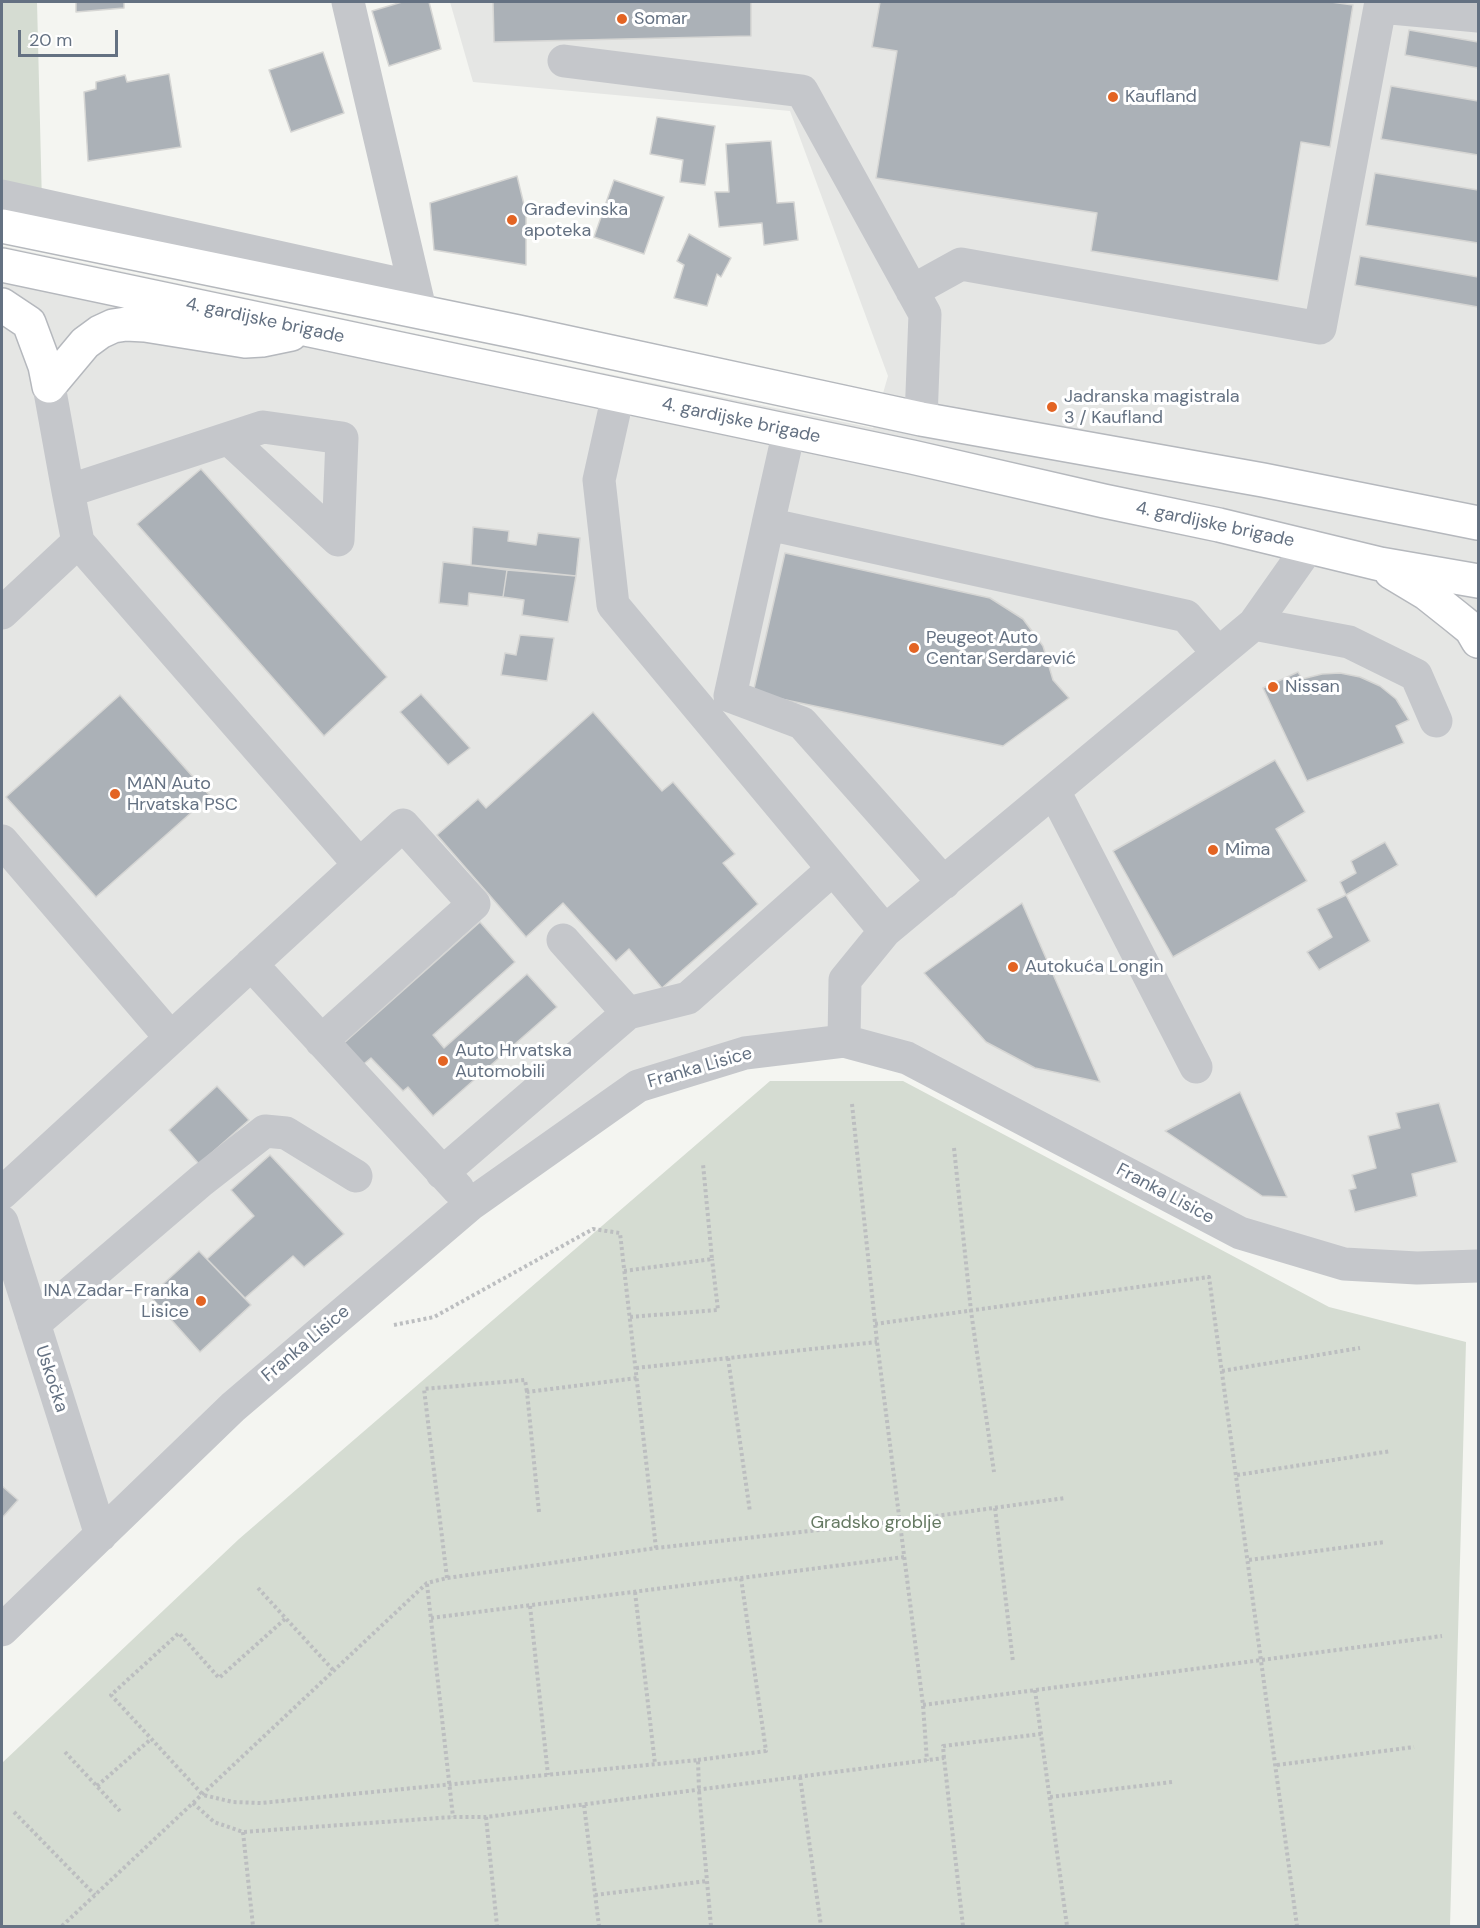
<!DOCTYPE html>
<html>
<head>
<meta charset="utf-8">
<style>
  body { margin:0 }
  #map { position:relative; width:1480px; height:1928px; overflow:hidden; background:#f4f5f1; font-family:"DM Sans",sans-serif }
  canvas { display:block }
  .frame { position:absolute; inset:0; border:3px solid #647182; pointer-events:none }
  .scale { position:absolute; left:18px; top:30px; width:100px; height:27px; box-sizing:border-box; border:3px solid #647182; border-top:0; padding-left:8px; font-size:18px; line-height:21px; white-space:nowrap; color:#647182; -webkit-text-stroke:4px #fff; paint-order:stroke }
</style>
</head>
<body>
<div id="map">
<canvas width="1480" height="1928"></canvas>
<div class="frame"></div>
<div class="scale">20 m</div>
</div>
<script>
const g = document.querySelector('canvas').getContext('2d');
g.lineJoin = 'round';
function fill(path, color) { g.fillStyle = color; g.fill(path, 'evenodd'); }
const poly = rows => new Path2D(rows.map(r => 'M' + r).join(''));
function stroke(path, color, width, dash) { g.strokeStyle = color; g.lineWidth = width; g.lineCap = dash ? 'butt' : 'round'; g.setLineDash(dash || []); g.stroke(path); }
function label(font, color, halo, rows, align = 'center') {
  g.font = font + ' "DM Sans",sans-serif'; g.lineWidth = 6; g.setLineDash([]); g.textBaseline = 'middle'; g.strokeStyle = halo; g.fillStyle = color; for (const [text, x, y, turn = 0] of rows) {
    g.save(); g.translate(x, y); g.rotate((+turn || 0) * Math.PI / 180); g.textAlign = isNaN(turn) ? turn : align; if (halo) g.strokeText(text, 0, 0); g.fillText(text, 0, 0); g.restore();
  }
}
fill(poly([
  [450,2,1478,2,1478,1266,1344,1264,844,1041,638,1086,471,1204,2,1630,2,246,540,360,873,428,888,376,790,111,473,82]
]), '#e5e6e4');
fill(poly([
  [2,2,37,2,42,204,2,196],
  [770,1081,903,1081,1329,1307,1466,1342,1450,1926,2,1926,2,1763,239,1539]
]), '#d5dcd2');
const building = poly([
  [76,2,124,2,124,8,76,12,76,2],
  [402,2,429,2,441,49,389,66,372,11,402,2],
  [493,2,751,2,751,36,494,42,493,2],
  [880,2,1331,2,1353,5,1330,147,1301,142,1278,281,1091,251,1097,213,876,178,897,51,872,47,880,2],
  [1409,30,1478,42,1478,68,1405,55,1409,30],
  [323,52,344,113,291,132,269,70,323,52],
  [169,74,181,147,88,161,84,92,96,89,96,82,125,75,127,82,169,74],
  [1391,86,1478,101,1478,155,1381,139,1391,86],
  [657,117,715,126,705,185,680,182,683,160,650,154,657,117],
  [771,141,777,203,794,202,798,240,764,245,762,223,719,227,715,192,729,192,726,144,771,141],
  [1375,173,1478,190,1478,243,1366,225,1375,173],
  [517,176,526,213,526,265,434,250,430,203,517,176],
  [614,180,664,197,644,254,594,237,614,180],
  [689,234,731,258,721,277,717,274,707,306,674,298,684,265,677,261,689,234],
  [1360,256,1478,277,1478,307,1355,285,1360,256],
  [201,469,387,677,324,736,137,524,201,469],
  [473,527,509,531,508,541,536,545,538,533,580,538,576,576,471,565,473,527],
  [785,553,990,598,1023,619,1043,646,1053,680,1069,698,1003,746,753,693,785,553],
  [443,562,507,570,503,597,469,593,468,606,439,603,443,562],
  [507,570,576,576,568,622,522,615,524,600,503,597,507,570],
  [520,635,554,638,547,681,501,675,505,653,516,655,520,635],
  [1298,672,1302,679,1322,674,1340,673,1360,677,1380,686,1396,699,1409,720,1396,726,1404,743,1307,781,1263,688,1298,672],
  [421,694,470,748,448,765,400,712,421,694],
  [120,695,210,796,96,897,6,797,120,695],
  [593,712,662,791,673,782,735,854,723,863,758,904,662,988,629,949,616,961,563,903,526,937,437,835,478,799,486,808,593,712],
  [1275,760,1305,812,1276,829,1307,881,1173,957,1113,851,1275,760],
  [1385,842,1398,865,1346,895,1340,882,1356,873,1351,861,1385,842],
  [1346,895,1370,941,1319,970,1307,952,1332,937,1317,909,1346,895],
  [1022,903,1100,1082,1035,1068,986,1042,924,973,1022,903],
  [480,922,515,962,433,1035,444,1048,527,974,557,1007,433,1116,408,1087,403,1091,371,1058,354,1072,335,1051,480,922],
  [217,1086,249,1120,199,1164,169,1130,217,1086],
  [1240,1092,1287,1197,1262,1196,1165,1131,1240,1092],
  [1439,1103,1457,1162,1412,1174,1417,1196,1355,1212,1349,1190,1356,1188,1352,1175,1376,1168,1368,1136,1400,1128,1396,1113,1439,1103],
  [270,1155,344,1234,304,1267,293,1256,245,1298,207,1259,254,1216,231,1190,270,1155],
  [199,1251,251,1305,200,1352,150,1296,199,1251],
  [2,1486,18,1500,2,1518,2,1486]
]);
fill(building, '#abb1b7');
stroke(building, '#d6d6d4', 1.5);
const major = poly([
  [2,226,518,332,921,419,1263,480,1478,523],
  [2,265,912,457,1104,501,1219,525,1380,564,1478,581],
  [2,305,29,323,45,366,49,386],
  [49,386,85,343,100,332,113,326,126,324,145,325,245,341,262,340,291,334],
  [1391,572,1426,593,1455,616,1471,629,1478,641]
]);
stroke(major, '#b5b8bd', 36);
stroke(poly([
  [852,1104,877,1342,923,1705,927,1761],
  [954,1148,971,1311,994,1472],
  [624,1271,712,1259,703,1164],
  [630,1317,718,1310,712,1259],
  [875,1324,1209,1277,1297,1926],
  [394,1325,434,1317,593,1229,620,1233,656,1548],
  [728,1358,750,1512],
  [636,1368,877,1342],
  [1222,1371,1360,1348],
  [1237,1475,1391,1451],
  [995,1508,1013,1662],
  [539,1512,527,1392,637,1378],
  [1249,1560,1385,1542],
  [447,1578,424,1389,525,1380,527,1392],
  [427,1584,453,1817],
  [258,1588,334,1671],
  [635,1592,655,1764],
  [530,1606,548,1775],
  [431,1618,904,1557],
  [285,1619,219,1678,179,1633,111,1695,203,1795,233,1802,261,1803,698,1760,699,1791,711,1926],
  [1035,1690,1067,1926],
  [923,1705,1442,1636],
  [65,1752,120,1811],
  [944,1758,943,1746,1041,1734],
  [698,1760,766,1751,741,1578],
  [1277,1765,1414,1747],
  [800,1777,821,1926],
  [97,1786,151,1739],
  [1050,1797,1172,1782],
  [193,1803,214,1822,243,1832,453,1817,486,1817,944,1758,963,1926],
  [584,1805,599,1926],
  [14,1812,95,1895],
  [486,1817,497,1926],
  [243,1832,253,1926],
  [595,1895,707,1881],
  [62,1926,427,1583,447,1578,656,1548,900,1521,1065,1498]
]), '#bcbec0', 4, [3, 3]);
stroke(poly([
  [348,2,419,305],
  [564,61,802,91,925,314,921,419],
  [2,196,414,287],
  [912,291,961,264,1320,328,1380,7,1478,16],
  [49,386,68,491],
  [618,395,599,480,613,605,885,931],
  [768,524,789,431],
  [78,542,68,491,263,427,342,438,338,540,229,439],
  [2,613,78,542,359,864],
  [1254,624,1349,642,1416,675,1436,721],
  [1054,791,1196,1067],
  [2,841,171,1038],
  [944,883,802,723,730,696,768,524,1186,616,1218,653],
  [563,940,628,1013],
  [251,964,458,1189],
  [844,1041,845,980,885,931,1254,624,1309,546],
  [442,1173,628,1013,688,998,833,869],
  [2,1193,403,825,474,904,321,1041],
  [2,1222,101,1535],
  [34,1324,201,1181,265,1131,286,1133,356,1176],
  [2,1630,233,1407,471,1204,638,1086,745,1053,844,1041,907,1058,1240,1233,1344,1264,1417,1268,1478,1266]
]), '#c5c7cb', 33);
stroke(major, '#fff', 33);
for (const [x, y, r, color] of [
  [622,19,6,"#e36423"],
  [1113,97,6,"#e36423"],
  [512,220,6,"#e36423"],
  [1052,407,6,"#e36423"],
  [914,648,6,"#e36423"],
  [1273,687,6,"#e36423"],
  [115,794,6,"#e36423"],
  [1213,850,6,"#e36423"],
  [1013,967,6,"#e36423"],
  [443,1061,6,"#e36423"],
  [201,1301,6,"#e36423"]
]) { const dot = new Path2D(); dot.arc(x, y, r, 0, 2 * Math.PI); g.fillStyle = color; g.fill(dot); stroke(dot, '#fff', 2); }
label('18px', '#647182', '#fff', [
  ["Somar",634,19],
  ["Kaufland",1125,97],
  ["Građevinska",524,210],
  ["apoteka",524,231],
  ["Jadranska magistrala",1064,397],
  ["3 / Kaufland",1064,418],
  ["Peugeot Auto",926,638],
  ["Centar Serdarević",926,659],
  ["Nissan",1285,687],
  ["MAN Auto",127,784],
  ["Hrvatska PSC",127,805],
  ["Mima",1225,850],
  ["Autokuća Longin",1025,967],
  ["Auto Hrvatska",455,1051],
  ["Automobili",455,1072],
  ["INA Zadar-Franka",189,1291,"right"],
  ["Lisice",189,1312,"right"]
], 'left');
label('18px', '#647182', '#fff', [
  ["4. gardijske brigade",265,321,12],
  ["4. gardijske brigade",741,421,12],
  ["4. gardijske brigade",1215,525,12],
  ["Franka Lisice",700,1068,-16],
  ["Franka Lisice",1165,1194,28],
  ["Franka Lisice",306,1344,-40],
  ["Uskočka",51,1379,72]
]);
label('18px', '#657962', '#fff', [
  ["Gradsko groblje",876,1523]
]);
</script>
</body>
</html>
